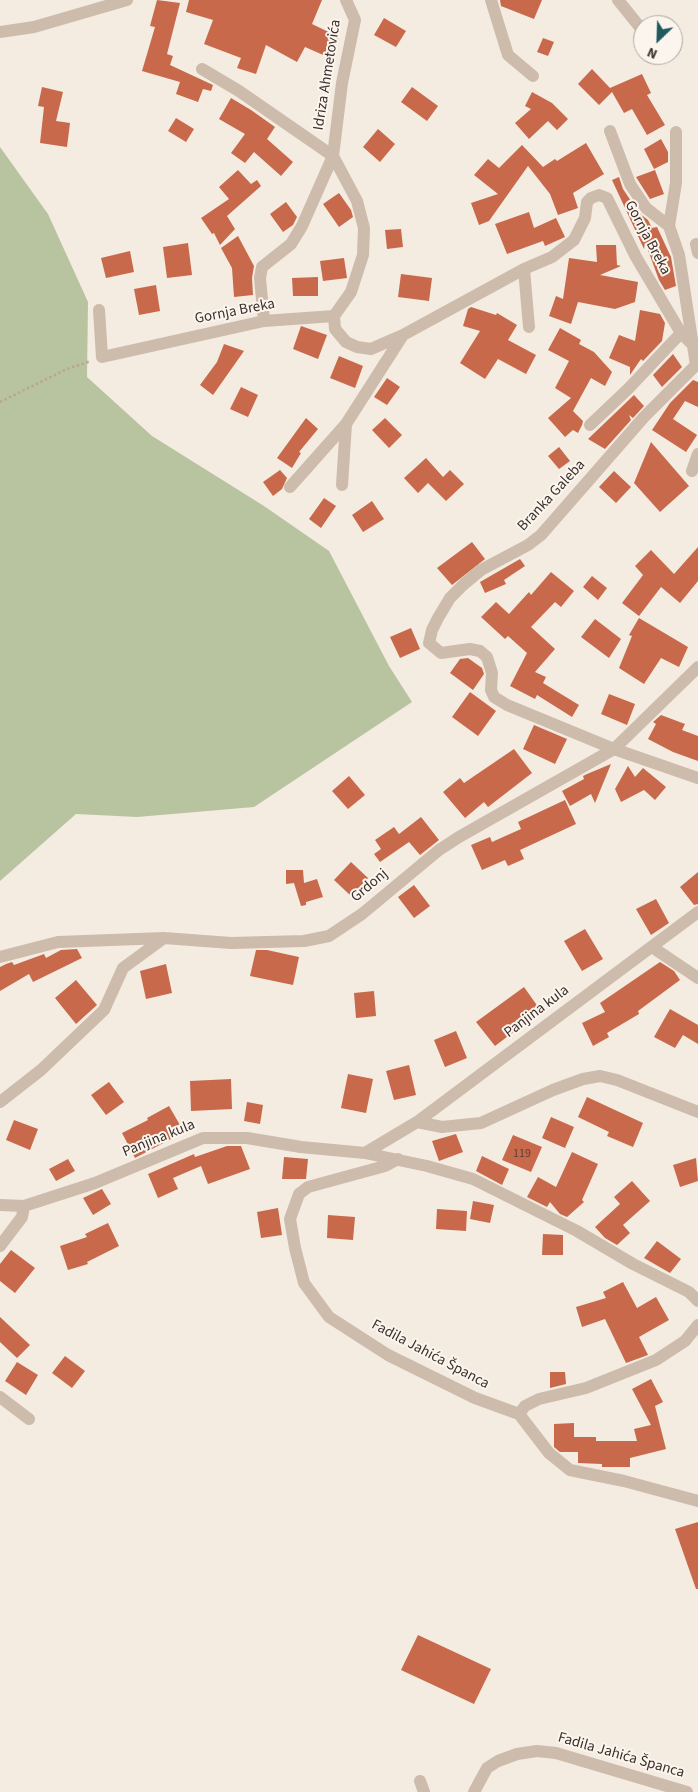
<!DOCTYPE html>
<html>
<head>
<meta charset="utf-8">
<style>
  body { margin:0 }
  #map { position:relative; width:698px; height:1792px; overflow:hidden; background:#f4ebe1; font-family:"Source Sans 3",sans-serif }
  canvas { display:block }
  .north { position:absolute; left:633px; top:15px; width:50px; height:50px; box-sizing:border-box; background:#fbf5ee; border:1px solid #aea6a0; border-radius:50%; rotate:204deg; font-size:14px; font-weight:700; line-height:20px; text-align:center; color:#3b302b }
  .north::after { content:''; display:block; margin:auto; width:18px; height:22px; background:#1f5a5e; clip-path:polygon(50% 0,100% 100%,50% 72%,0 100%) }
</style>
</head>
<body>
<div id="map">
<canvas width="698" height="1792"></canvas>
<div class="north">N</div>
</div>
<script>
const g = document.querySelector('canvas').getContext('2d');
g.lineJoin = 'round';
function fill(path, color) { g.fillStyle = color; g.fill(path, 'evenodd'); }
const poly = rows => new Path2D(rows.map(r => 'M' + r).join(''));
function stroke(path, color, width, dash) { g.strokeStyle = color; g.lineWidth = width; g.lineCap = dash ? 'butt' : 'round'; g.setLineDash(dash || []); g.stroke(path); }
function label(font, color, halo, rows, align = 'center') {
  g.font = font + ' "Source Sans 3",sans-serif'; g.lineWidth = 4; g.setLineDash([]); g.textBaseline = 'middle'; g.strokeStyle = halo; g.fillStyle = color; for (const [text, x, y, turn = 0] of rows) {
    g.save(); g.translate(x, y); g.rotate((+turn || 0) * Math.PI / 180); g.textAlign = isNaN(turn) ? turn : align; if (halo) g.strokeText(text, 0, 0); g.fillText(text, 0, 0); g.restore();
  }
}
fill(poly([
  [0,147,48,214,88,302,87,377,152,436,264,506,329,551,389,666,412,702,254,807,137,817,76,814,0,881]
]), '#b8c4a0');
fill(poly([
  [157,0,180,3,167,54,173,56,170,65,213,85,211,91,203,89,198,102,176,94,180,82,142,71,155,27,150,26],
  [189,0,322,0,312,24,339,37,330,58,305,47,297,62,266,45,256,74,237,68,241,58,204,44,213,20,186,12],
  [500,0,542,0,534,19,501,6],
  [384,18,406,31,396,47,374,35],
  [543,38,554,42,548,56,537,52],
  [592,69,610,88,642,74,651,93,647,95,665,125,647,135,632,109,624,113,612,92,599,105,578,84],
  [42,87,63,92,56,121,70,123,67,147,40,143,44,107,38,106],
  [412,87,438,106,427,121,401,102],
  [532,92,552,103,568,119,557,130,548,121,529,139,515,123,531,109,525,106],
  [231,98,251,110,275,127,267,139,293,162,281,176,254,152,245,163,231,153,245,134,219,119],
  [176,118,194,129,186,142,168,131],
  [378,129,395,144,380,162,363,147],
  [661,139,668,152,668,162,654,169,644,149],
  [586,143,604,174,573,193,578,208,558,215,550,194,528,166,489,221,479,225,471,203,498,194,474,175,488,159,499,168,522,145,543,167,555,159,557,161],
  [238,170,251,184,257,180,261,186,227,216,235,229,220,245,214,233,212,234,201,218,229,199,219,187],
  [655,170,664,194,650,199,636,177],
  [619,177,623,189,639,213,648,220,652,228,657,227,671,257,676,286,665,290,659,280,645,242,644,249,612,180],
  [339,193,351,210,353,217,339,227,323,204],
  [286,202,297,217,293,225,283,232,270,214],
  [529,212,534,228,556,218,565,237,545,246,543,241,507,254,495,224],
  [401,229,403,247,387,249,385,230],
  [238,236,254,266,252,278,253,295,234,297,232,268,221,248],
  [188,243,192,275,167,278,163,247],
  [596,245,616,245,617,265,621,266,600,275,638,282,635,302,615,309,578,302,571,324,549,316,556,296,563,299,569,258,597,262],
  [130,251,134,272,106,278,101,258],
  [344,258,347,278,323,281,320,261],
  [401,274,432,278,429,301,398,297],
  [318,277,318,296,293,296,292,278],
  [156,285,160,311,139,315,134,289],
  [471,307,496,315,497,313,517,325,508,340,536,355,526,374,498,359,485,379,460,363,480,331,463,326,468,309],
  [640,310,660,314,665,323,662,341,643,361,641,359,630,375,630,367,609,358,619,335,635,341],
  [301,326,327,335,318,359,293,349],
  [560,328,581,340,579,344,594,352,612,372,605,386,591,378,573,411,583,421,582,425,578,433,573,430,565,437,548,418,571,398,555,388,569,361,548,350],
  [224,344,244,351,213,395,200,385,217,362],
  [673,354,682,367,662,387,653,375],
  [339,356,363,366,355,388,330,378],
  [387,378,400,387,387,405,374,397],
  [693,380,698,382,698,407,685,401,673,419,697,435,686,452,652,430,670,403],
  [241,387,258,395,248,417,230,409],
  [634,395,644,406,633,418,629,415,631,420,605,449,588,439],
  [306,418,318,429,299,452,301,453,292,468,277,458],
  [385,418,402,435,389,448,372,430],
  [651,442,689,486,660,512,634,483],
  [559,447,570,461,559,469,548,456],
  [426,458,443,477,450,470,464,484,446,501,428,483,418,493,404,478],
  [280,470,287,478,282,489,273,496,263,482],
  [614,471,631,487,616,503,599,487],
  [324,498,336,506,321,528,309,519],
  [372,501,384,519,363,532,352,515],
  [472,542,485,559,452,585,437,568],
  [698,547,698,581,680,603,661,587,639,616,622,603,643,575,635,566,651,550,674,574],
  [520,559,525,566,504,580,506,584,485,593,480,582],
  [551,572,574,591,561,607,555,602,531,627,555,649,535,672,546,677,543,683,579,705,572,717,537,695,535,699,510,686,527,653,508,636,505,639,481,617,496,602,509,614,529,592,531,595],
  [592,576,607,588,598,600,583,587],
  [639,618,688,647,679,667,661,658,644,684,619,668,632,636,629,635],
  [595,619,621,639,609,658,581,637],
  [411,628,420,649,400,658,390,637],
  [468,658,482,668,484,674,473,690,450,673,460,659],
  [470,692,496,711,478,736,452,717],
  [609,694,635,704,627,725,601,714],
  [661,715,685,724,682,730,698,736,698,761,673,752,648,739,656,724,653,722],
  [534,725,567,739,555,764,523,749],
  [514,749,532,773,488,807,484,802,465,818,443,792,460,778,464,783],
  [611,764,595,803,591,794,570,806,562,791,584,779,583,776,587,774],
  [628,766,635,777,643,768,666,787,655,800,644,790,621,802,615,789],
  [349,776,365,795,348,809,332,791],
  [565,800,576,824,520,850,524,859,508,866,505,860,482,870,471,845,490,837,492,842,521,829,518,822],
  [421,817,439,840,420,855,409,842,380,862,374,854,381,849,375,840,394,827,399,834],
  [351,862,368,878,351,896,334,880],
  [286,870,303,870,304,883,317,879,323,897,306,902,306,905,301,906,294,883,286,884],
  [698,872,698,904,694,905,680,887],
  [414,885,430,906,414,918,398,897],
  [656,899,669,923,651,935,636,909],
  [585,929,603,959,582,971,564,941],
  [77,949,82,958,33,982,29,974,0,991,0,967,6,964,12,962,14,965,44,954,46,958,61,950],
  [256,950,267,950,299,957,293,985,250,976],
  [660,962,674,971,680,980,638,1011,639,1014,607,1033,609,1037,593,1046,582,1023,605,1012,600,1003],
  [166,964,172,993,146,999,140,971],
  [76,980,97,1005,76,1024,55,998],
  [524,987,541,1011,495,1046,476,1022],
  [374,991,376,1016,356,1018,354,993],
  [670,1009,698,1025,698,1044,683,1035,675,1048,654,1037],
  [456,1031,467,1058,445,1067,434,1040],
  [409,1065,416,1095,394,1100,386,1071],
  [348,1074,373,1079,366,1113,341,1108],
  [231,1079,232,1109,191,1111,190,1081],
  [109,1082,124,1102,106,1115,91,1095],
  [587,1097,643,1123,633,1147,607,1136,609,1132,578,1117],
  [247,1102,263,1105,260,1124,244,1121],
  [169,1106,184,1132,135,1158,122,1133,148,1120,147,1118],
  [551,1117,574,1127,565,1148,542,1138],
  [14,1120,38,1129,30,1150,6,1140],
  [456,1134,463,1152,439,1161,432,1141],
  [513,1135,542,1147,531,1172,502,1160],
  [227,1146,241,1146,250,1169,208,1184,201,1166,173,1178,178,1189,158,1198,148,1174,194,1154,195,1157],
  [572,1152,598,1164,582,1200,584,1202,567,1217,560,1214,550,1202,547,1207,527,1197,538,1177,556,1187],
  [482,1156,509,1169,502,1185,476,1171],
  [284,1157,308,1159,306,1179,282,1179],
  [696,1158,698,1181,680,1187,673,1165],
  [68,1159,75,1171,56,1181,49,1169],
  [632,1181,650,1201,623,1225,630,1233,617,1245,605,1238,595,1227,620,1204,614,1197],
  [102,1189,111,1204,93,1215,83,1198],
  [473,1201,494,1205,490,1223,470,1219],
  [278,1208,282,1235,261,1238,257,1212],
  [437,1209,467,1211,466,1231,436,1229],
  [328,1215,355,1217,353,1240,327,1238],
  [108,1223,119,1246,87,1262,88,1264,68,1270,60,1246,87,1237,85,1234],
  [543,1234,563,1235,563,1255,542,1255],
  [657,1241,681,1259,670,1273,644,1258],
  [11,1250,35,1268,15,1293,0,1281,0,1264],
  [623,1282,637,1308,656,1297,669,1320,639,1337,648,1355,626,1363,605,1319,582,1327,576,1307,606,1298,603,1292],
  [0,1317,30,1345,17,1358,0,1342],
  [65,1356,85,1371,72,1388,52,1373],
  [17,1362,38,1375,26,1395,5,1381],
  [550,1372,565,1372,566,1384,550,1388],
  [651,1379,663,1402,655,1406,666,1449,630,1458,630,1467,602,1467,602,1464,578,1463,578,1452,560,1452,554,1447,554,1424,574,1423,574,1437,596,1437,596,1441,637,1441,634,1429,651,1425,632,1389],
  [698,1522,698,1589,696,1589,675,1529],
  [418,1635,491,1669,474,1704,401,1670]
]), '#c8694b');
stroke(poly([
  [0,402,67,369,91,361]
]), '#b9a596', 2.5, [2.5, 2.5]);
stroke(poly([
  [491,0,508,55,533,76],
  [618,0,643,31],
  [0,32,34,27,127,0],
  [202,69,239,91,333,156,357,201,364,228,363,255,351,292,334,316],
  [610,131,630,184,646,208,669,226,679,255,696,365,644,417,541,535,528,545,481,570,464,584,450,598,438,618,432,630,429,643,441,653,470,649,480,651,487,657,492,673,491,690,494,697,507,705,614,749,698,778],
  [669,226,676,183,676,132],
  [696,244,698,253],
  [524,269,529,327],
  [99,310,102,357,264,321,334,316],
  [334,316,335,329,346,342,357,347,371,349,403,335,524,269,552,257,574,240,585,218,587,202,591,198,599,195,607,198,636,257,681,333,691,343],
  [264,321,260,278,262,267,291,244,302,226,333,156,342,83,355,20,346,0],
  [590,425,628,389,681,333],
  [692,471,698,454],
  [342,485,346,424],
  [290,487,346,424,403,335],
  [652,947,698,978],
  [0,957,58,942,164,938,231,943,304,941,329,936,362,914,439,850,459,837,614,749,698,667],
  [0,1102,41,1070,104,1010,123,968,164,938],
  [417,1122,442,1127,481,1123,553,1090,583,1079,600,1076,617,1080,698,1112],
  [365,1153,427,1166,473,1179,577,1231,633,1264,689,1292,698,1301],
  [398,1159,385,1166,308,1187,299,1194,290,1219,295,1248,304,1283,329,1317,388,1355,475,1398,519,1414,549,1453,570,1470,624,1481,698,1501],
  [0,1205,24,1206,95,1183,203,1138,247,1138,301,1147,365,1153,417,1122,698,912],
  [0,1246,22,1217,24,1206],
  [0,1397,29,1419],
  [519,1414,525,1406,539,1399,586,1388,656,1360,685,1341,698,1325],
  [420,1781,424,1792],
  [474,1792,487,1768,498,1761,517,1754,537,1751,556,1753,687,1792]
]), '#cdbbac', 12);
label('12px', '#5e3e33', null, [
  ["119",522,1154]
]);
label('15px', '#3b302b', '#fbf5ee', [
  ["Idriza Ahmetovića",328,75,-81],
  ["Gornja Breka",647,238,62],
  ["Gornja Breka",235,312,-11],
  ["Branka Galeba",552,496,-47],
  ["Grdonj",370,886,-40],
  ["Panjina kula",537,1012,-37],
  ["Panjina kula",159,1139,-22],
  ["Fadila Jahića Španca",430,1355,28],
  ["Fadila Jahića Španca",621,1756,16]
]);
</script>
</body>
</html>
